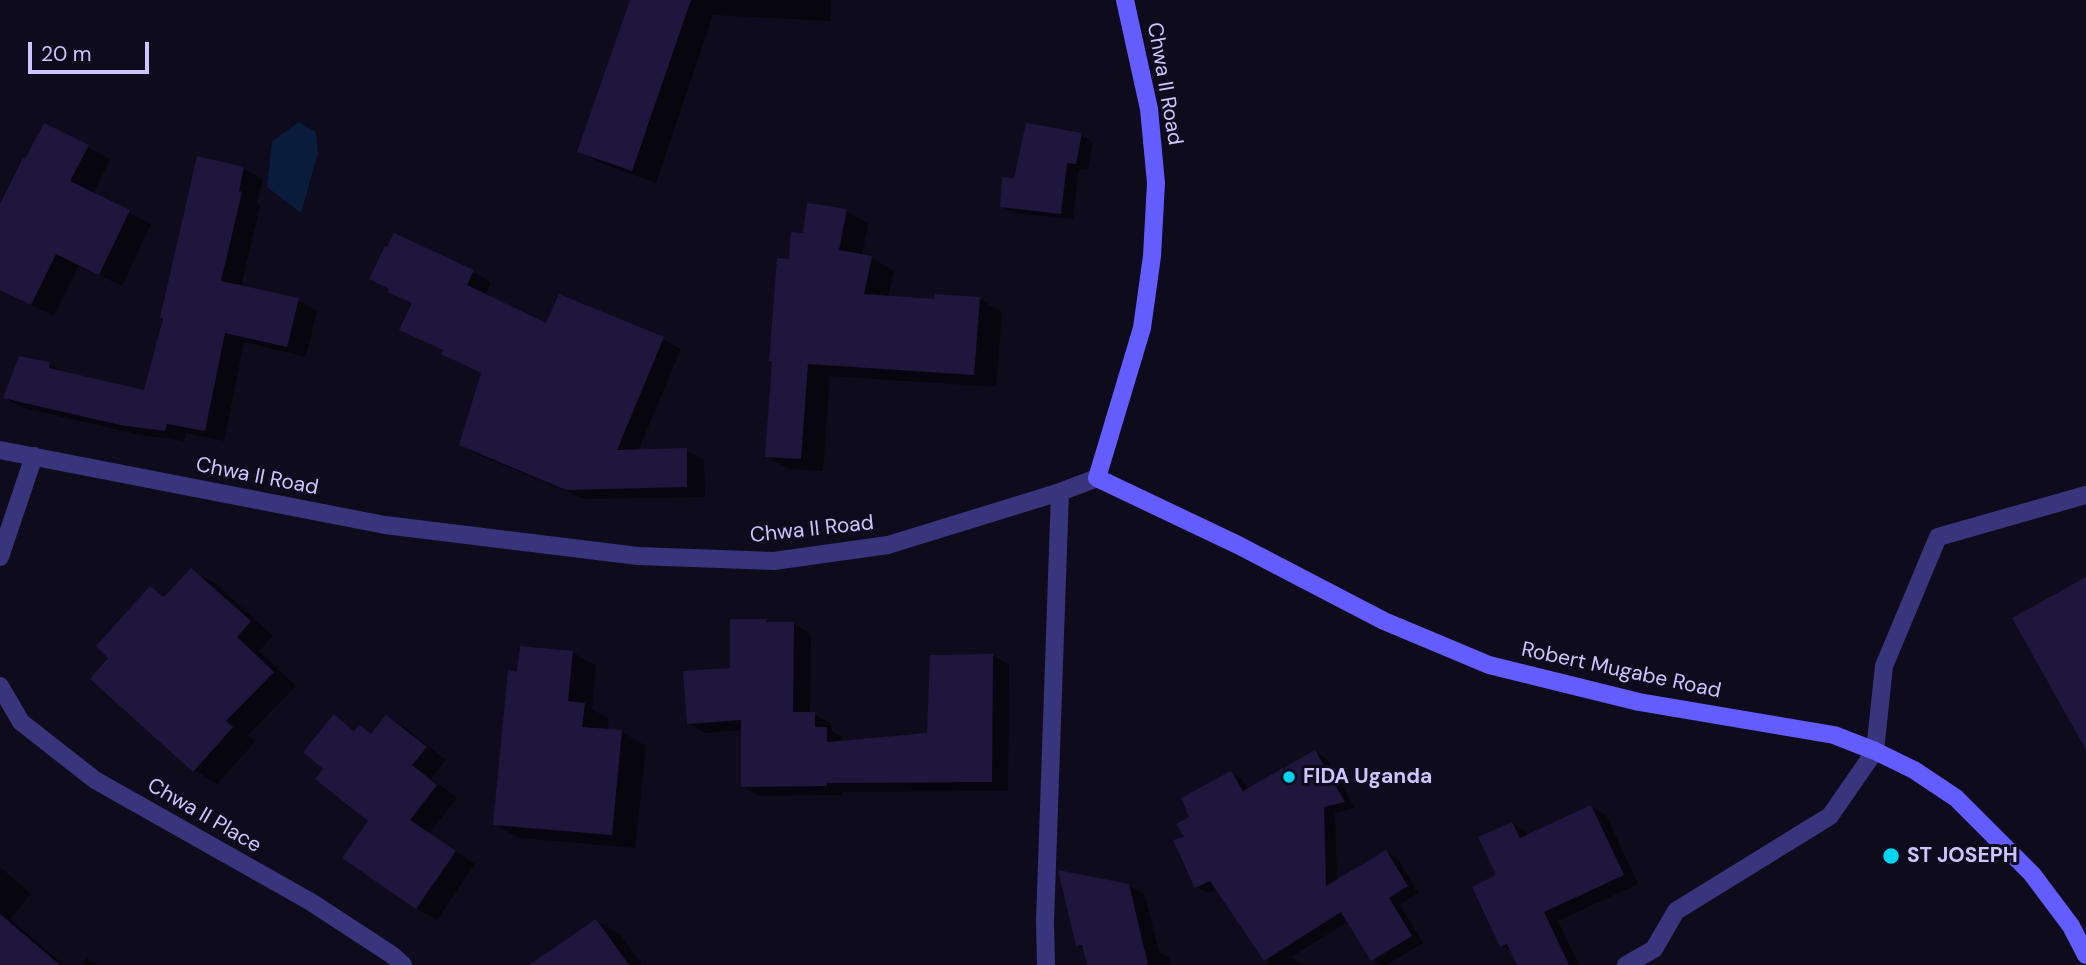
<!DOCTYPE html>
<html>
<head>
<meta charset="utf-8">
<style>
  body { margin:0 }
  #map { position:relative; width:2086px; height:965px; overflow:hidden; background:#0e0b1c; font-family:"DM Sans",sans-serif }
  canvas { display:block }
  .scale { position:absolute; left:28px; top:42px; width:121px; height:32px; box-sizing:border-box; border:4px solid #cdc5ff; border-top:0; padding-left:9px; font-size:21px; line-height:24px; white-space:nowrap; color:#cdc5ff; -webkit-text-stroke:5px #0e0b1c; paint-order:stroke }
</style>
</head>
<body>
<div id="map">
<canvas width="2086" height="965"></canvas>
<div class="scale">20 m</div>
</div>
<script>
const g = document.querySelector('canvas').getContext('2d');
g.lineJoin = 'round';
function fill(path, color) { g.fillStyle = color; g.fill(path, 'evenodd'); }
const poly = rows => new Path2D(rows.map(r => 'M' + r).join(''));
function stroke(path, color, width, dash) { g.strokeStyle = color; g.lineWidth = width; g.lineCap = dash ? 'butt' : 'round'; g.setLineDash(dash || []); g.stroke(path); }
function label(font, color, halo, rows, align = 'center') {
  g.font = font + ' "DM Sans",sans-serif'; g.lineWidth = 6; g.setLineDash([]); g.textBaseline = 'middle'; g.strokeStyle = halo; g.fillStyle = color; for (const [text, x, y, turn = 0] of rows) {
    g.save(); g.translate(x, y); g.rotate((+turn || 0) * Math.PI / 180); g.textAlign = isNaN(turn) ? turn : align; if (halo) g.strokeText(text, 0, 0); g.fillText(text, 0, 0); g.restore();
  }
}
fill(poly([
  [299,122,316,132,318,153,301,213,267,187,272,141]
]), '#091c3c');
fill(poly([
  [647,0,831,0,830,21,713,15,656,183,603,164,579,151],
  [1081,135,1093,142,1088,170,1079,169,1073,219,1014,213,1001,206,1016,180],
  [88,147,110,159,93,194,151,224,122,286,79,266,54,316,0,290,0,208,26,162],
  [244,169,263,179,257,203,260,205,241,287,298,300,317,311,306,357,244,342,224,441,186,433,184,441,141,435,24,408,5,398,49,364,67,374,145,392],
  [846,211,868,224,862,256,872,258,894,271,888,298,936,301,980,299,1002,312,996,387,830,376,823,471,789,469,767,456,790,261,805,235],
  [473,272,491,282,485,295,547,326,663,339,681,349,638,451,686,450,704,460,705,497,585,499,479,455,461,445,482,374,461,364,443,354,444,351,402,330,414,304,390,291],
  [191,570,215,583,273,636,259,651,296,686,248,735,255,742,217,784,194,770,111,658,151,588,166,597],
  [765,620,771,624,794,624,811,634,810,714,814,714,831,724,832,731,843,738,843,742,929,735,992,655,1009,665,1008,791,843,792,843,795,759,796,742,786,742,730,705,733,688,723,731,669],
  [572,652,596,666,592,709,609,719,607,731,622,732,646,746,635,848,519,838,495,824,519,674],
  [334,717,357,730,359,727,372,735,387,717,407,729,446,760,431,778,457,798,429,833,475,864,437,920,416,908,371,821,326,768],
  [1315,752,1327,759,1355,808,1335,813,1337,881,1386,852,1398,859,1418,893,1400,905,1423,943,1387,965,1381,965,1372,960,1349,921,1291,957,1301,965,1266,965,1270,962,1265,959,1218,889,1208,893,1196,887,1187,838,1191,818,1231,773,1242,779,1249,790],
  [1591,807,1606,815,1638,884,1558,921,1579,965,1519,965,1513,952,1501,946,1498,876,1512,823,1526,832,1528,836],
  [0,867,31,894,10,919,64,965,0,965],
  [1128,885,1145,895,1159,952,1169,958,1171,965,1089,965,1085,950,1078,945],
  [597,921,621,935,642,965,533,965],
  [87,958,99,965,81,965]
]), '#0007');
fill(poly([
  [630,0,691,0,632,171,577,152],
  [44,123,89,145,70,181,130,210,99,275,56,254,31,305,0,290,0,204,23,158,25,159],
  [1026,123,1082,133,1076,164,1067,163,1061,214,1000,207,1002,177,1014,178],
  [197,156,244,167,239,191,242,192,221,281,299,298,287,347,225,333,205,431,167,424,165,431,120,425,3,398,19,356,50,362,49,368,144,390,163,319,160,318],
  [807,203,847,209,839,250,872,256,864,294,934,299,935,294,980,297,974,375,808,364,801,459,765,457,772,361,769,361,777,258,789,259,791,232,803,233],
  [394,233,474,270,467,285,546,323,559,294,664,337,617,450,687,448,687,487,566,490,459,445,481,373,441,354,443,350,399,330,412,303,388,292,389,289,369,279,385,246,387,247],
  [191,568,251,621,237,637,274,672,226,721,233,727,193,772,90,679,108,658,96,646,150,586,164,597],
  [2086,577,2086,750,2012,618],
  [730,619,766,619,766,622,794,622,793,712,815,712,815,727,827,727,827,742,927,733,930,655,993,654,992,782,827,783,827,786,741,787,741,720,687,724,683,671,730,668],
  [520,646,573,651,568,701,585,703,582,727,622,730,612,835,493,825,508,670,517,672],
  [334,714,354,731,359,725,371,734,386,715,427,747,412,765,437,785,410,820,456,851,416,909,342,858,368,821,315,779,323,769,303,752],
  [1315,750,1345,802,1324,807,1326,886,1386,850,1408,886,1389,898,1412,936,1371,961,1341,912,1264,961,1210,881,1195,888,1173,840,1184,837,1176,824,1189,817,1181,798,1231,771,1243,791],
  [1591,805,1624,875,1544,912,1569,965,1517,965,1507,944,1500,947,1472,887,1496,875,1478,837,1512,822,1520,838],
  [1058,870,1129,884,1148,965,1087,965,1082,945,1076,946],
  [0,914,60,965,0,965],
  [596,919,629,965,529,965]
]), '#1f163d');
stroke(poly([
  [1626,965,1654,949,1676,911,1830,816,1875,751,1884,666,1938,537,2086,495]
]), '#38357c', 18);
stroke(poly([
  [0,450,385,525,638,556,774,561,888,545,1060,492,1097,478],
  [0,557,34,456],
  [0,686,21,722,95,780,311,902,392,955,403,965],
  [1046,965,1045,921,1060,492]
]), '#38357c', 18);
stroke(poly([
  [1125,0,1149,109,1156,183,1152,256,1142,328,1097,478,1238,545,1384,621,1489,665,1639,702,1834,735,1875,751,1914,770,1956,798,2032,874,2071,926,2086,955]
]), '#635cff', 18);
for (const [x, y, r, color] of [
  [1289,777,7,"#00d5f0"],
  [1891,856,9,"#00d5f0"]
]) { const dot = new Path2D(); dot.arc(x, y, r, 0, 2 * Math.PI); g.fillStyle = color; g.fill(dot); stroke(dot, '#0e0b1c', 2.5); }
label('21px', '#cdc5ff', '#0e0b1c', [
  ["Chwa II Road",1164,84,80],
  ["Chwa II Road",257,477,11],
  ["Chwa II Road",812,530,-6],
  ["Robert Mugabe Road",1621,671,12],
  ["Chwa II Place",204,816,30]
]);
label('bold 21px', '#cdc5ff', '#0e0b1c', [
  ["FIDA Uganda",1303,777],
  ["ST JOSEPH",1907,856]
], 'left');
</script>
</body>
</html>
